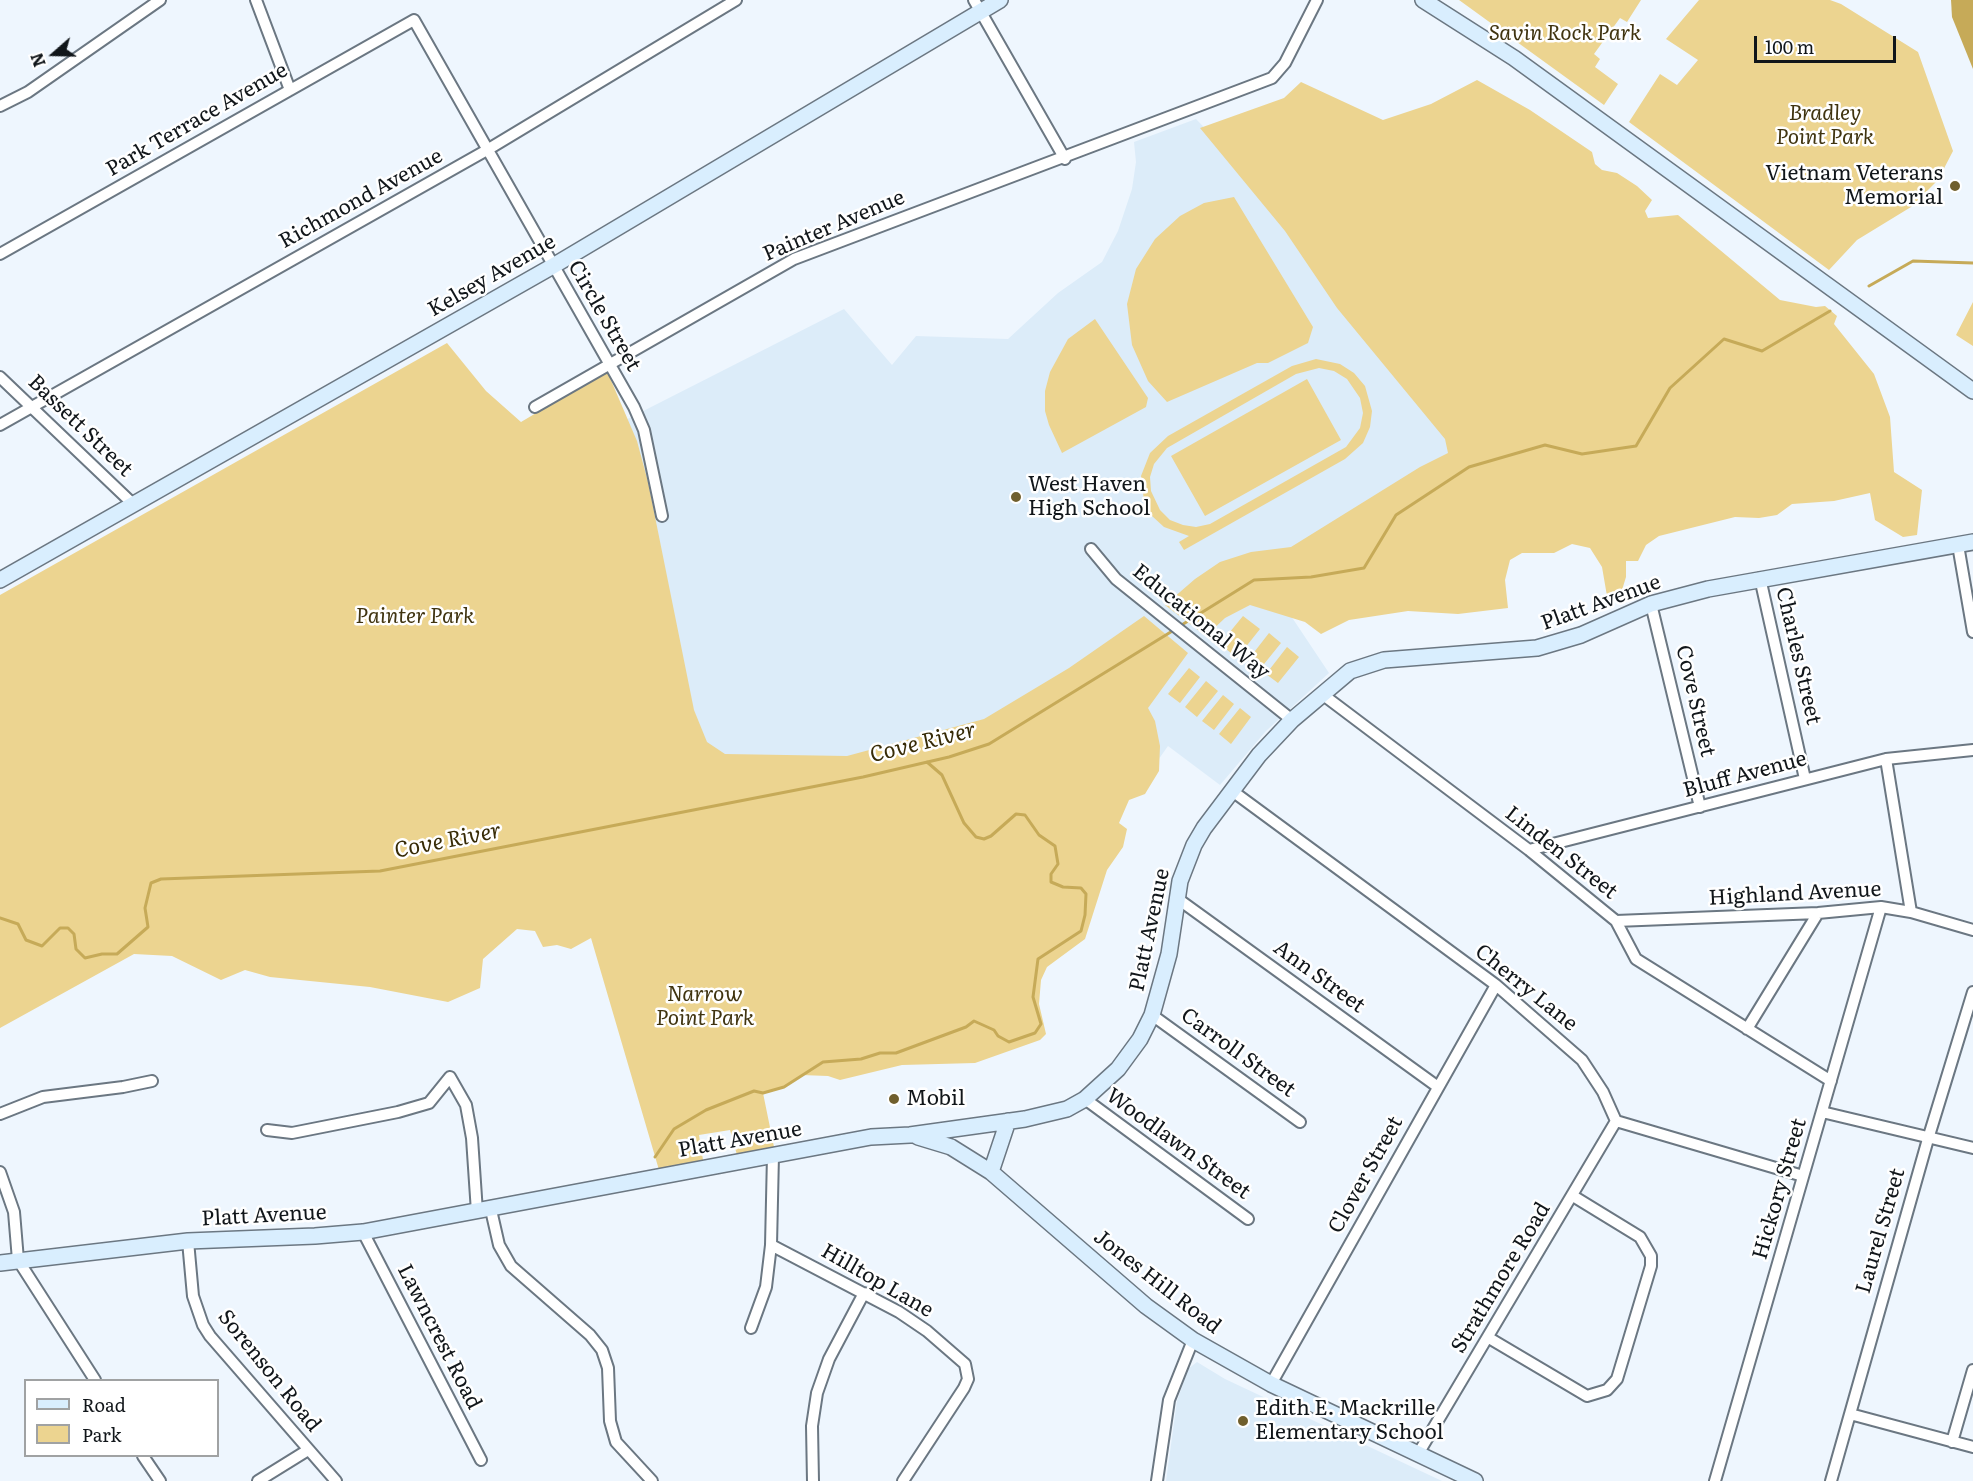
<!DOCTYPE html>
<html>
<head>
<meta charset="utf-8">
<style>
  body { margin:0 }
  #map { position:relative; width:1973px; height:1481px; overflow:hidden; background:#eef6fe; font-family:Literata,serif }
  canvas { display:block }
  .legend { position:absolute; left:24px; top:1379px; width:195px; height:78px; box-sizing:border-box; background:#fff; border:2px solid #a0a2a3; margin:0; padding:8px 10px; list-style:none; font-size:18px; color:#11161a }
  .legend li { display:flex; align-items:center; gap:12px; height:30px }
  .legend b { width:30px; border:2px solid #a0a2a3 }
  .north { position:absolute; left:24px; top:24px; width:60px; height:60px; -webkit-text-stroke:4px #fff; paint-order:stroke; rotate:250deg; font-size:16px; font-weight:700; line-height:24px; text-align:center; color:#11161a }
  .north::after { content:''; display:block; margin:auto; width:21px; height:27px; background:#11161a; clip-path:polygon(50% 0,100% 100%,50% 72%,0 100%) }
  .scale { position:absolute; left:1754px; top:36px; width:142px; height:27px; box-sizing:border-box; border:3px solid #11161a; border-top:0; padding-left:8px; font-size:18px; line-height:21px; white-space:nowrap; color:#11161a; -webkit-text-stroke:4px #fff; paint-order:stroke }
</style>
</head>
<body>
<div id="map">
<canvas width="1973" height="1481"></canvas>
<ul class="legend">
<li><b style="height:8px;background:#d9eefe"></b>Road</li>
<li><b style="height:16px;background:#ecd490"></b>Park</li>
</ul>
<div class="north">N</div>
<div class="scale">100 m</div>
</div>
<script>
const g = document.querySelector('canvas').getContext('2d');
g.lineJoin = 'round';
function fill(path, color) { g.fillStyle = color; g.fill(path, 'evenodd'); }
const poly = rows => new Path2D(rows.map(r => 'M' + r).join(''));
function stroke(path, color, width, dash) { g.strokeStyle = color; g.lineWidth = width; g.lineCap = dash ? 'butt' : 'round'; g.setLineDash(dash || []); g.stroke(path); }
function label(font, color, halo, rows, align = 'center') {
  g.font = font + ' Literata,serif'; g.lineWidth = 5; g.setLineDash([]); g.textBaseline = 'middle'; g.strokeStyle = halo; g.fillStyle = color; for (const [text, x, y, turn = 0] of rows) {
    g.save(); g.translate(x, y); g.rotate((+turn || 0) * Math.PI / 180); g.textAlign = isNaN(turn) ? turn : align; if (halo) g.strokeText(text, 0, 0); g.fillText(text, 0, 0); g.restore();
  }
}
fill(poly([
  [1196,119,1222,146,1460,447,1281,601,1329,673,1266,731,1220,785,1168,746,1156,763,743,856,600,433,844,309,892,365,916,336,1008,339,1058,293,1102,262,1118,231,1132,189,1136,162,1134,142],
  [1197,1362,1225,1379,1442,1481,1166,1481,1177,1401,1188,1369]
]), '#dcecf9');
fill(poly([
  [1459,0,1641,0,1627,22,1620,18,1594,54,1600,59,1595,67,1618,84,1604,105],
  [1699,0,1830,0,1841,4,1918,52,1953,151,1938,180,1911,207,1857,240,1829,270,1629,122,1660,74,1677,85,1698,60,1666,39],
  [1477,80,1530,110,1592,152,1595,164,1602,170,1617,173,1637,186,1652,200,1645,211,1648,218,1678,215,1780,300,1816,307,1825,306,1837,316,1834,324,1874,374,1890,417,1894,472,1922,490,1917,535,1903,537,1875,520,1870,493,1834,501,1792,504,1777,515,1759,518,1735,517,1659,536,1646,545,1638,561,1626,561,1626,577,1622,590,1612,596,1607,596,1602,567,1590,548,1572,544,1554,553,1522,553,1510,560,1505,580,1508,608,1458,614,1408,611,1349,620,1321,634,1305,622,1250,605,1225,618,1206,636,1165,605,1195,579,1220,562,1251,552,1291,547,1420,467,1448,453,1445,439,1337,308,1285,231,1200,128,1284,98,1301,82,1383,120,1431,104],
  [1234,197,1313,327,1308,343,1268,363,1257,363,1167,402,1148,381,1132,345,1127,304,1136,269,1155,239,1180,216,1204,203],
  [1973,302,1973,346,1956,335],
  [1095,319,1148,398,1146,407,1062,453,1049,425,1045,411,1045,391,1050,372,1068,339],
  [447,343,486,391,521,422,607,371,637,441,648,482,694,710,707,742,725,754,847,756,984,719,1069,668,1144,616,1188,653,1148,708,1155,721,1160,746,1159,771,1145,794,1129,800,1119,823,1127,829,1123,847,1107,870,1085,939,1047,967,1041,980,1039,1004,1046,1034,1040,1040,975,1063,902,1065,840,1080,828,1076,801,1075,784,1087,763,1093,774,1147,737,1155,730,1130,699,1135,703,1160,659,1170,591,938,571,949,557,945,543,947,535,931,517,929,483,959,480,988,448,1002,370,987,270,977,245,970,221,980,172,956,134,954,0,1028,0,595],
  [1316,359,1340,364,1354,373,1365,386,1372,411,1370,427,1363,443,1345,459,1184,550,1179,542,1189,536,1164,527,1152,516,1144,501,1141,476,1150,453,1168,436,1292,366],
  [1319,368,1334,371,1347,379,1360,398,1363,413,1360,428,1346,447,1210,524,1196,527,1183,525,1170,520,1160,510,1151,491,1150,477,1154,464,1167,448,1296,374],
  [1307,379,1341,440,1205,516,1171,456],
  [1243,616,1260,629,1237,658,1220,644],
  [1269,633,1281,643,1260,669,1248,660],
  [1287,647,1299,657,1278,683,1266,674],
  [1189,668,1200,677,1180,703,1168,694],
  [1206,681,1218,691,1197,717,1185,707],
  [1223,695,1234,704,1214,730,1202,721],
  [1240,708,1251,717,1231,744,1219,734]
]), '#ecd490');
fill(poly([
  [1951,0,1973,0,1973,69,1952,17]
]), '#c6aa58');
stroke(poly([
  [1869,286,1913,261,1973,263],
  [1180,626,1254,580,1311,577,1364,568,1396,515,1469,467,1545,445,1582,454,1636,446,1670,388,1724,339,1762,351,1830,311],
  [0,918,18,924,26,940,42,946,60,928,68,928,74,934,76,949,85,958,102,954,117,954,148,927,145,908,151,883,161,879,380,871,863,777,949,757,989,744,1174,630],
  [655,1157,674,1129,706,1110,754,1091,763,1093,784,1087,823,1062,861,1059,880,1053,896,1053,966,1027,974,1021,994,1030,998,1036,1009,1042,1035,1033,1041,1024,1033,997,1038,959,1081,931,1085,915,1086,894,1081,888,1063,887,1051,882,1051,874,1058,864,1055,846,1039,835,1025,815,1016,814,991,836,984,839,976,837,964,823,942,775,927,762]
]), '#c6aa58', 3);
const street = poly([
  [256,0,290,90],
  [974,0,1065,159],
  [0,106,28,92,160,0],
  [0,254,414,20,634,407,644,430,662,516],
  [0,377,133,504],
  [535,407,794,259,1272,78,1285,63,1317,0],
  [0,425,487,150,736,0],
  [1958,545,1973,632],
  [1091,549,1116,579,1292,720],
  [1760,578,1805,779],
  [1651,604,1700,807],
  [1322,694,1529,850,1616,921,1636,959,1831,1081],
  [1886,759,1911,912],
  [1231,790,1496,985,1582,1060,1603,1092,1616,1121,1803,1176],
  [1529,850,1886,759,1973,750],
  [1178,899,1438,1087],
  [1616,921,1818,913,1881,907,1911,912,1973,930],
  [1152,1015,1300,1122],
  [1747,1029,1818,913],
  [1085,1099,1248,1219],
  [1822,1112,1973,1148],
  [0,1114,43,1097,123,1087,152,1081],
  [267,1130,292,1133,398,1112,429,1103,450,1077,466,1105,472,1138,477,1212],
  [0,1172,14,1212,18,1260,95,1380],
  [491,1210,499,1245,511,1266,590,1335,602,1350,608,1368,610,1421,616,1442,652,1481],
  [363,1232,481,1460],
  [188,1241,193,1296,203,1325,210,1336,336,1481],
  [771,1245,899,1312,927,1331,965,1364,968,1379,964,1388,903,1481],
  [751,1328,766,1287,771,1245,773,1155],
  [1489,1338,1587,1396,1607,1390,1617,1379,1651,1266,1651,1256,1640,1237,1573,1196],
  [1271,1384,1496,985],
  [1850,1414,1973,1447],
  [1952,1442,1973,1370],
  [1418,1454,1616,1121],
  [143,1456,160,1481],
  [258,1481,308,1450],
  [813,1481,812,1426,817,1393,829,1359,864,1293],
  [1157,1481,1169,1400,1193,1340],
  [1715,1481,1881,907],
  [1831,1481,1928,1139,1973,992]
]);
const secondary = poly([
  [1423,0,1514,58,1973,391],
  [0,580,553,266,1000,0],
  [918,1137,951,1147,991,1172,1146,1306,1193,1340,1271,1384,1475,1481],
  [991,1172,1008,1121],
  [0,1263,188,1241,315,1236,363,1232,871,1137,910,1135,1025,1119,1067,1109,1085,1099,1118,1069,1140,1039,1152,1015,1169,954,1180,881,1194,845,1204,828,1259,755,1292,720,1350,671,1384,660,1537,648,1581,635,1651,604,1708,589,1973,542]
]);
stroke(street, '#6b7782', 14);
stroke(secondary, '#6b7782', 18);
stroke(street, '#fff', 10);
stroke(secondary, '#d9eefe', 15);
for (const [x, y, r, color] of [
  [1955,186,6,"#705f2d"],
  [1016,497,6,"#705f2d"],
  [894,1099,6,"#705f2d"],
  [1243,1421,6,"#705f2d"]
]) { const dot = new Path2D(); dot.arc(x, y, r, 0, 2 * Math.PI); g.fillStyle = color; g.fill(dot); stroke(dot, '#fff', 2); }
label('italic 21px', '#403410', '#fff', [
  ["Savin Rock Park",1565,34],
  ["Bradley",1825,114],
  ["Point Park",1825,138],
  ["Painter Park",415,617],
  ["Narrow",705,995],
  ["Point Park",705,1019]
]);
label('21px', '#11161a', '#fff', [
  ["Park Terrace Avenue",197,120,-30],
  ["Richmond Avenue",361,199,-29],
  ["Painter Avenue",834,226,-23],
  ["Kelsey Avenue",492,276,-30],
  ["Circle Street",604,316,60],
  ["Bassett Street",80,426,44],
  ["Platt Avenue",1601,603,-20],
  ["Educational Way",1201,622,39],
  ["Charles Street",1798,656,77],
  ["Cove Street",1695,701,77],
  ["Bluff Avenue",1745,775,-15],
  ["Linden Street",1561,853,38],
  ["Highland Avenue",1795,894,-3],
  ["Platt Avenue",1150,930,-78],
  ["Ann Street",1319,977,36],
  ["Cherry Lane",1526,988,39],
  ["Carroll Street",1238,1053,36],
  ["Platt Avenue",740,1140,-10],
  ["Woodlawn Street",1178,1144,36],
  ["Clover Street",1366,1175,-61],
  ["Hickory Street",1780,1189,-74],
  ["Platt Avenue",264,1216,-3],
  ["Laurel Street",1881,1231,-74],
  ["Strathmore Road",1501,1278,-59],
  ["Hilltop Lane",877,1281,30],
  ["Jones Hill Road",1157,1282,38],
  ["Lawncrest Road",439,1337,63],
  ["Sorenson Road",269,1371,51]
]);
label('21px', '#11161a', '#fff', [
  ["Vietnam Veterans",1943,174,"right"],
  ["Memorial",1943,198,"right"],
  ["West Haven",1028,485],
  ["High School",1028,509],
  ["Mobil",906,1099],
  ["Edith E. Mackrille",1255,1409],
  ["Elementary School",1255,1433]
], 'left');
label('italic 22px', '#372b06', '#fff', [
  ["Cove River",923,743,-14],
  ["Cove River",448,841,-11]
]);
</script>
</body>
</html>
